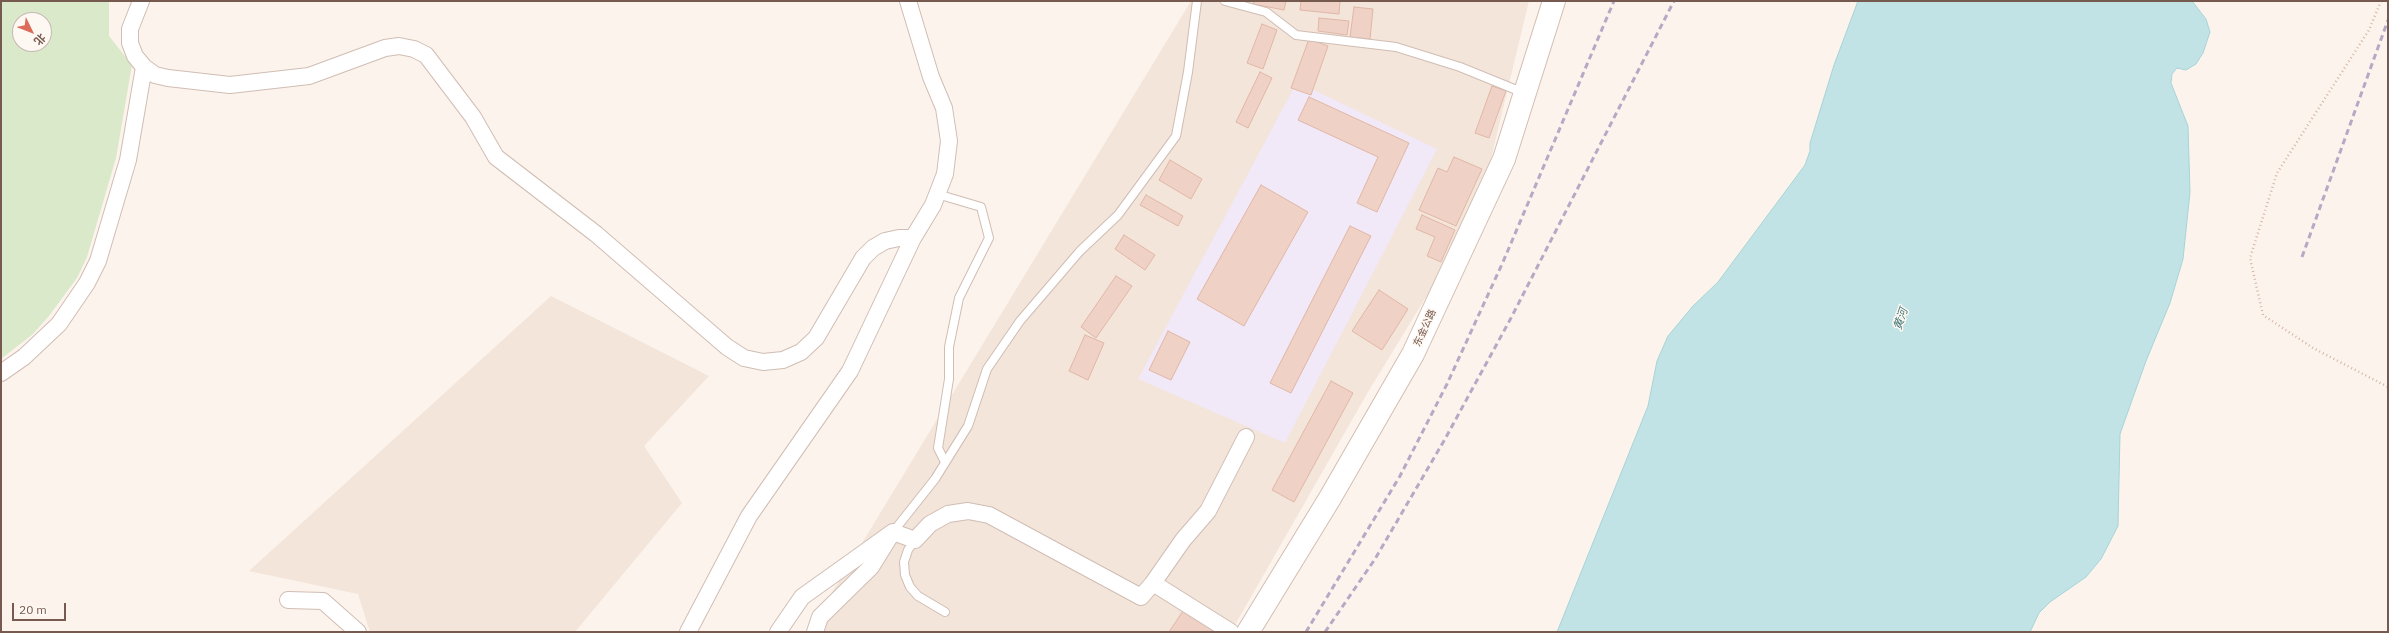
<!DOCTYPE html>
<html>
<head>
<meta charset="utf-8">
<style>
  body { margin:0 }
  #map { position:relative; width:2389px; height:633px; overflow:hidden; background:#fcf4ec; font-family:"IBM Plex Sans","Noto Sans SC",sans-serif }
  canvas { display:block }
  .frame { position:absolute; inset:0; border:2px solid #76594f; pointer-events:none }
  .north { position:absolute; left:12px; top:12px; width:40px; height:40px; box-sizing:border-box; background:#fef8f2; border:1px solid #c8b8b1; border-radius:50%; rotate:133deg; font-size:11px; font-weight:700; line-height:16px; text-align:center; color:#76594f }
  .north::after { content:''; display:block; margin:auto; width:14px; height:18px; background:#dc6b5a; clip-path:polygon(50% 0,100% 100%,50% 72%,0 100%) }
  .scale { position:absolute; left:12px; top:603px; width:54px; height:18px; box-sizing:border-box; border:2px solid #76594f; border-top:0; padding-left:5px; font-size:12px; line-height:14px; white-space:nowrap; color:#76594f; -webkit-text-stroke:3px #fef8f2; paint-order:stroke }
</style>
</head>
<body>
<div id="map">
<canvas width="2389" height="633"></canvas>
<div class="frame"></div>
<div class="north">北</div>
<div class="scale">20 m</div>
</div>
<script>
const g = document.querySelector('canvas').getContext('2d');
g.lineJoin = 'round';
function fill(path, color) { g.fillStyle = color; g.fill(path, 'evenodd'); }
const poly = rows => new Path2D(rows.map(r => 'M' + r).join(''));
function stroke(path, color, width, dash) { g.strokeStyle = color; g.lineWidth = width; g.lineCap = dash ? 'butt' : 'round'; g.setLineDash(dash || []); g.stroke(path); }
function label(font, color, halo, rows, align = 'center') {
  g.font = font + ' "IBM Plex Sans","Noto Sans SC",sans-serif'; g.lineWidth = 3; g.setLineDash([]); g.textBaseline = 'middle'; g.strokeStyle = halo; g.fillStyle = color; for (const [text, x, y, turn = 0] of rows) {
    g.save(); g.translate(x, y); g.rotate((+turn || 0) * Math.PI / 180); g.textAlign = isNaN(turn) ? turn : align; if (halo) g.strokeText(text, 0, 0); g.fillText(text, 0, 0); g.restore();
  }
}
fill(poly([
  [1191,1,1529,1,1489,167,1442,271,1368,392,1231,632,808,632],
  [551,296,709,376,644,446,682,503,575,632,370,632,358,594,249,571]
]), '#f3e5da');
fill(poly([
  [1297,82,1437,149,1285,443,1138,379]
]), '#f1e8f8');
fill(poly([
  [1,1,109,1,109,36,132,65,116,158,87,257,77,278,49,316,33,334,1,359],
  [20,20,44,20,44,44,20,44]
]), '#dae9ca');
const water = poly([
  [1858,1,2192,1,2206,19,2210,32,2203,53,2196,64,2186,70,2177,68,2172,74,2171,83,2188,126,2190,192,2183,259,2170,303,2146,361,2120,434,2118,526,2101,559,2086,577,2050,602,2039,613,2030,632,1557,632,1648,406,1657,361,1668,336,1693,306,1718,282,1805,165,1810,151,1810,143,1834,65,1858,1]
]);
fill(water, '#c1e3e5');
stroke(water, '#a7d3d6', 1);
const building = poly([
  [1254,1,1286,1,1284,10,1253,4,1254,1],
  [1301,1,1340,1,1339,14,1300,10,1301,1],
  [1354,7,1373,9,1370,39,1350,37,1354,7],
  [1319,18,1349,21,1347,35,1318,31,1319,18],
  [1262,24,1277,30,1263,69,1247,63,1262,24],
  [1309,39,1328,46,1311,95,1291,88,1309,39],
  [1260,72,1272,78,1248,128,1236,122,1260,72],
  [1492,86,1506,91,1489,138,1475,133,1492,86],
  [1309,97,1409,143,1377,212,1357,203,1378,157,1298,120,1309,97],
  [1454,157,1482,169,1456,226,1419,210,1438,168,1447,172,1454,157],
  [1170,160,1202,179,1191,199,1159,180,1170,160],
  [1261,185,1308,212,1244,326,1197,299,1261,185],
  [1146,195,1183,216,1178,226,1140,205,1146,195],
  [1422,215,1455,230,1441,262,1427,256,1435,237,1416,229,1422,215],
  [1350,226,1371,236,1291,393,1270,383,1350,226],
  [1124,235,1155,255,1145,270,1115,249,1124,235],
  [1116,276,1132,286,1096,338,1081,327,1116,276],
  [1379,290,1408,309,1382,350,1352,331,1379,290],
  [1168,331,1190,342,1171,380,1149,370,1168,331],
  [1085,335,1104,343,1088,380,1069,371,1085,335],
  [1331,381,1353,393,1294,502,1272,490,1331,381],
  [1185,608,1215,627,1212,632,1169,632,1185,608]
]);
fill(building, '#efd2c5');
stroke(building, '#e1b7a6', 1);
const lane = poly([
  [1225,1,1266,12,1296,35,1396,47,1460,67,1524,93],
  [937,194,981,207,989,238,959,298,949,347,949,379,938,448,945,462],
  [893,532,935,479,968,426,987,369,1020,321,1080,251,1118,215,1176,136,1188,72,1197,1],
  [915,540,908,550,904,562,905,575,910,587,918,596,945,612]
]);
const street = poly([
  [141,1,130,29,130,43,135,56,144,67,155,75,168,78,230,85,309,76,385,48,399,46,414,49,426,55,473,117,496,157,596,234,727,347,744,358,763,362,783,360,801,352,816,338,863,258,873,248,885,241,899,238,913,238],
  [1,373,24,357,59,324,87,283,98,261,128,160,144,67],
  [893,532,915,540,930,524,948,514,968,511,989,515,1141,597,1153,583,1231,632],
  [1153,583,1183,540,1208,511,1246,437],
  [288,600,323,601,358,632],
  [688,632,749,516,850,371,913,238,933,205,945,174,949,141,944,108,931,77,908,1],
  [778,632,802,597,893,532],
  [815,632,820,617,871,567,889,538]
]);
const secondary = poly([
  [1248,632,1330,498,1413,354,1504,159,1554,1]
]);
stroke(lane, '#d0bdb4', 10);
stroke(street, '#d0bdb4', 18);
stroke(secondary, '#d3bdb1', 24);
stroke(poly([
  [2381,1,2369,30,2277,173,2250,258,2263,315,2313,348,2388,387]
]), '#d5b5a7', 2.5, [1, 3]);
stroke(lane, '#fff', 8);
stroke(street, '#fff', 16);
stroke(secondary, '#fff', 22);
stroke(poly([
  [2302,257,2388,20],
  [1306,632,1400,476,1447,384,1503,262,1614,1],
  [1325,632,1375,559,1445,439,1511,318,1674,1]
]), '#b6a9c6', 3, [6, 4]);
label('10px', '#76594f', '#fef8f2', [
  ["东金公路",1425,328,-65]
]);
label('italic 11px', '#437679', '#fef8f2', [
  ["黄河",1901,319,-71]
]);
</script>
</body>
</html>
